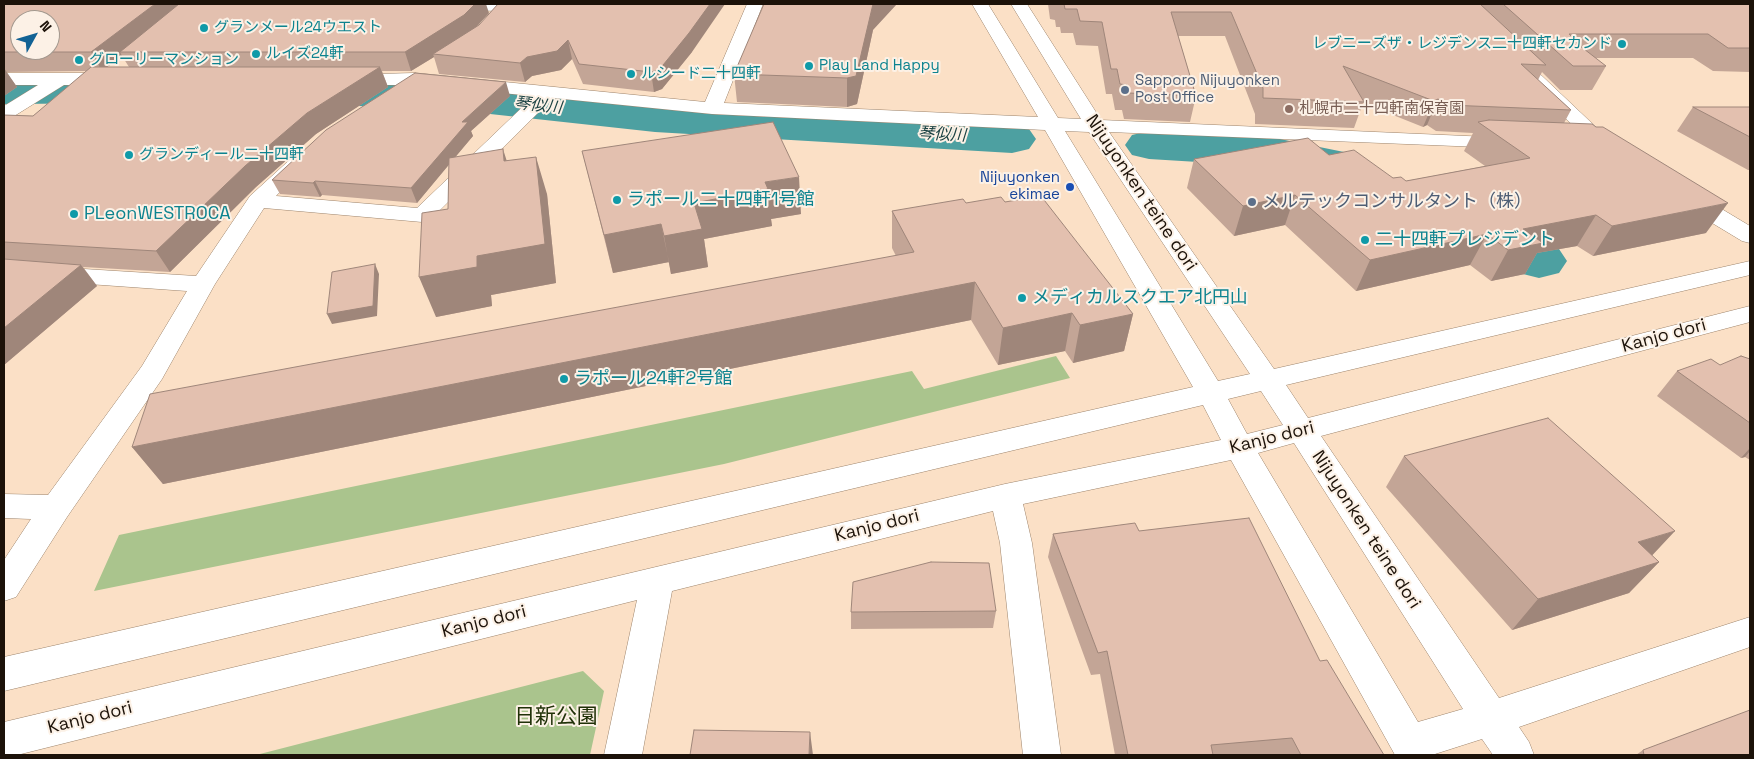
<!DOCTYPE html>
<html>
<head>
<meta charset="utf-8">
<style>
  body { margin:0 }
  #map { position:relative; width:1754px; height:759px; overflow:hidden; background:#fbe0c6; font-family:"Space Grotesk",sans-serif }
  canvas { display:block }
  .frame { position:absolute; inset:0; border:5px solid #1c1209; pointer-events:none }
  .north { position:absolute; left:10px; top:10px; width:50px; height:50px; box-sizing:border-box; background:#fcf1e6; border:1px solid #a2988e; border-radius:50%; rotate:51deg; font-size:14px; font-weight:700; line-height:20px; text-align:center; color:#1c1209 }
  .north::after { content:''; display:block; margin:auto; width:18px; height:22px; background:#126294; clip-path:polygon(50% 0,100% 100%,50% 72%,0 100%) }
</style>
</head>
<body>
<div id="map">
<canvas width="1754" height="759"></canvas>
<div class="frame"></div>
<div class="north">N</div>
</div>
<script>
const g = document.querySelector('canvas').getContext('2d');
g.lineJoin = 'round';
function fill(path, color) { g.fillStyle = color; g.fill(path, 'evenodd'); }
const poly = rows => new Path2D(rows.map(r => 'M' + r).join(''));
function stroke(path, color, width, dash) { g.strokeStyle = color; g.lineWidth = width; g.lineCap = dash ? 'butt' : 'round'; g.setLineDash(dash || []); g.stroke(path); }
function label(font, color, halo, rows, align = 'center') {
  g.font = font + ' "Space Grotesk","Noto Sans JP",sans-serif'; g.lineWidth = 4; g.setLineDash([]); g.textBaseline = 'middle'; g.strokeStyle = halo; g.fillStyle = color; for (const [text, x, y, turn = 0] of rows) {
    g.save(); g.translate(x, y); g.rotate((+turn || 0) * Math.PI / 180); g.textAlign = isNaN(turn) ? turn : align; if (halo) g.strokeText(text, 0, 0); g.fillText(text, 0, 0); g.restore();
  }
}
fill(poly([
  [1056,356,1070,378,724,464,94,591,119,535,912,371,924,389],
  [583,671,604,691,590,755,256,755]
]), '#aac48d');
fill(poly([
  [153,77,168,81,175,90,168,99,153,103,4,104,4,78,153,77],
  [289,79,426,81,655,104,1012,125,1029,129,1036,139,1029,149,1012,153,655,132,426,107,289,105,273,101,267,92,273,83,289,79],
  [1149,131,1280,139,1344,152,1351,162,1344,172,1327,177,1280,167,1149,159,1132,155,1125,145,1132,135,1149,131],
  [1456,202,1475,207,1559,249,1567,261,1559,273,1539,278,1519,273,1437,229,1430,218,1437,207,1456,202]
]), '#4da0a1');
const minor = poly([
  [443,4,513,4,514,6,512,9,506,11,450,10,444,8,443,4],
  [747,4,763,4,724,103,1038,117,972,4,988,4,1058,118,1081,119,1011,4,1027,4,1101,120,1512,138,1515,142,1512,146,1505,148,1109,132,1274,369,1750,261,1750,275,1286,385,1308,418,1750,306,1750,322,1321,436,1499,698,1750,617,1750,647,1519,727,1529,742,1534,755,1493,755,1482,739,1435,754,1435,755,1395,755,1231,460,1023,504,1032,543,1061,755,1023,755,1000,543,993,511,672,591,642,755,604,755,637,600,17,755,4,755,4,722,1005,484,1221,440,1203,405,4,691,4,657,1193,387,1045,130,712,114,553,98,430,220,422,222,264,208,215,284,162,379,67,517,16,597,4,601,4,560,31,519,4,518,4,494,48,495,142,366,187,291,4,278,4,264,196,276,250,196,295,155,302,153,309,155,312,159,276,196,417,208,534,96,414,85,348,85,341,83,339,79,341,75,414,73,705,102,747,4],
  [1065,131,1089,132,1250,374,1218,381,1065,131],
  [1261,391,1283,425,1247,434,1228,399,1261,391],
  [1294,443,1463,709,1418,722,1258,453,1294,443],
  [1449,4,1466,4,1617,147,1620,151,1617,155,1610,157,1603,155,1449,4],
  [4,73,115,73,122,75,124,79,122,83,115,85,64,85,11,118,4,120,4,106,38,85,4,85,4,73],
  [1687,191,1695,193,1750,226,1750,243,1742,241,1679,203,1676,198,1679,193,1687,191]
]);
stroke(minor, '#9d846c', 1);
fill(minor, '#fff');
fill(poly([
  [4,4,489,13,475,28,692,52,662,89,654,92,583,84,572,59,561,70,532,76,525,82,439,74,434,57,411,71,382,71,388,87,316,134,256,187,170,272,83,267,97,286,4,365,4,115,33,116,87,71,6,72,17,87,4,96],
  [122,56,129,67,107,67],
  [1048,4,1750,4,1750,72,1713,71,1693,58,1595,58,1606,66,1592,90,1560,90,1542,72,1538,80,1571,110,1564,123,1706,233,1593,256,1577,246,1537,253,1525,274,1491,281,1470,265,1356,291,1285,225,1234,236,1187,188,1194,159,1329,155,1393,178,1406,181,1485,166,1464,151,1473,133,1436,131,1427,125,1423,127,1363,103,1354,128,1255,124,1255,114,1225,36,1178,36,1196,96,1190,122,1124,119,1122,110,1115,110,1112,94,1106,94,1098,46,1076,45,1073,33,1061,33,1060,27,1056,27,1055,20,1050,19],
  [873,30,857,104,847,107,737,102,734,74],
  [510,96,471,131,473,136,455,157,507,161,547,194,556,283,491,295,492,306,436,317,448,209,449,164,417,203,322,195,320,197,280,194,272,180],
  [1693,107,1750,107,1750,170,1748,170,1677,131],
  [582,151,801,214,771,219,772,226,704,239,708,267,671,274,669,262,613,273],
  [1005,202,1133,314,1124,351,1073,363,1065,351,998,365,971,320,163,484,132,447,896,256,892,248,892,211,966,203],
  [1750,359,1750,460,1745,457,1741,458,1657,396,1677,371,1720,365],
  [1404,456,1652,556,1659,562,1629,593,1512,630,1386,487],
  [1139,531,1320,661,1384,755,1115,755,1100,674,1091,675,1048,557,1053,534],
  [996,611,993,628,851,629,851,612],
  [1643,750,1750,755,1636,755]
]), '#c3a596');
fill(poly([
  [155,4,188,4,120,52,122,56,102,71,91,52],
  [475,4,486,4,489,13,470,34,433,54,434,57,411,71,405,52],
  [710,4,725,4,692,52,662,89,654,92,651,72],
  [873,4,897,4,873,30,857,104,847,107,847,78],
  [568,40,572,59,561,70,532,76,525,82,520,63,527,57],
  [380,67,388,87,316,134,256,187,170,272,156,251,245,166,307,113],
  [4,68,17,87,4,96],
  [506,82,510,96,471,131,473,136,417,203,411,188,462,122],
  [1438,99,1427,125,1423,127,1434,101],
  [503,149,515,187,504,161],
  [536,157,547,194,556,283,491,295,492,306,436,317,419,277,477,256],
  [799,177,801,214,771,219,772,226,704,239,708,267,671,274,664,236,694,203,765,182],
  [315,181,322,195,320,197,313,183],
  [1295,195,1285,225,1234,236,1243,206],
  [1728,203,1706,233,1593,256,1612,226],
  [1596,215,1577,246,1537,253,1525,274,1491,281,1508,250,1523,229],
  [661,224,669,262,613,273,604,235],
  [1487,234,1470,265,1356,291,1370,260],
  [375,264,379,274,377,316,332,324,327,314],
  [81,265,97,286,4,365,4,328],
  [975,282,971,320,163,484,132,447],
  [1072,313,1065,351,998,365,1003,328],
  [1133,314,1124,351,1073,363,1080,325],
  [1750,448,1750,451,1745,457,1741,458],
  [1675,531,1646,562,1638,542],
  [1659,562,1629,593,1512,630,1538,599],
  [810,732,813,755,809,755]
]), '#9f867a');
const building = poly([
  [4,4,155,4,91,52,4,52,4,4],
  [20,20,50,20,50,50,20,50,20,20],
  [179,4,475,4,464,15,405,52,120,52,179,4],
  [498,4,710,4,689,33,659,70,651,72,579,64,568,40,557,51,527,57,520,63,433,54,479,25,498,4],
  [764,4,873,4,856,76,847,78,734,74,764,4],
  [1064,4,1480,4,1546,65,1521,64,1571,110,1448,105,1438,99,1434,101,1343,66,1364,102,1263,98,1263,88,1231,12,1171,12,1196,96,1129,93,1127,85,1120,84,1117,69,1111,69,1102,22,1080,21,1077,9,1065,9,1064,4],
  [1503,4,1750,4,1750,48,1728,48,1708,34,1569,34,1578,42,1575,42,1606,66,1573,66,1503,4],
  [91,67,380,67,307,113,245,166,156,251,4,242,4,115,33,116,91,67],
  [415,73,506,82,462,122,468,122,411,188,315,181,313,183,272,180,326,130,415,73],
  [1693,107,1750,107,1750,137,1693,107],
  [1489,120,1592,124,1596,127,1603,127,1728,203,1612,226,1596,215,1523,229,1543,243,1508,250,1487,234,1370,260,1295,195,1243,206,1194,159,1308,138,1329,155,1354,150,1393,178,1401,177,1406,181,1530,158,1478,122,1489,120],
  [773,122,799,177,765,182,768,189,694,203,702,229,664,236,661,224,604,235,582,151,773,122],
  [503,149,504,161,536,157,545,244,477,256,477,267,419,277,422,213,448,209,449,158,503,149],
  [1041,196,1133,314,1080,325,1072,313,1003,328,975,282,132,447,150,394,914,252,892,211,963,199,966,203,1001,197,1005,202,1041,196],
  [4,259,81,265,4,328,4,259],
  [375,264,373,306,327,314,332,272,375,264],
  [1741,356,1750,359,1750,423,1677,371,1711,359,1720,365,1741,356],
  [1548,418,1675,531,1638,542,1659,562,1538,599,1404,456,1548,418],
  [1249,518,1320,661,1327,660,1384,755,1301,755,1292,738,1211,745,1213,755,1128,755,1107,651,1098,653,1053,534,1135,523,1139,531,1249,518],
  [931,562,989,563,996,611,851,612,853,582,931,562],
  [1750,710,1750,755,1644,755,1643,750,1750,710],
  [694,730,810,732,809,755,690,755,694,730]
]);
fill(building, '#e3c0af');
stroke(building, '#9f867a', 1);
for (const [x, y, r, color] of [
  [204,28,5,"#0f9aa8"],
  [1622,44,5,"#0f9aa8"],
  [256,54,5,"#0f9aa8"],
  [79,60,5,"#0f9aa8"],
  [809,66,5,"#0f9aa8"],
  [631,74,5,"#0f9aa8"],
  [1125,90,5,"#5c6f8a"],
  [1289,109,5,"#8d6e63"],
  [129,155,5,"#0f9aa8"],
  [1070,187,5,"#1a4fb4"],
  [617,200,5,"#0f9aa8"],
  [1252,202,5,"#5c6f8a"],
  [74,214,5,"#0f9aa8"],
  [1365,240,5,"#0f9aa8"],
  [1022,298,5,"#0f9aa8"],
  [564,379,5,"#0f9aa8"]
]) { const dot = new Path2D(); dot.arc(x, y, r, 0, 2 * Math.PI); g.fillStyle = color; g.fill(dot); stroke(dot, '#fcf1e6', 2); }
label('15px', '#0d838f', '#fcf1e6', [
  ["グランメール24ウエスト",214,28],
  ["レブニーズザ・レジデンス二十四軒セカンド",1612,44,"right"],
  ["ルイズ24軒",266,54],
  ["グローリーマンション",89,60],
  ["Play Land Happy",819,66],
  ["ルシード二十四軒",641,74],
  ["グランディール二十四軒",139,155]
], 'left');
label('15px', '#4e5e75', '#fcf1e6', [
  ["Sapporo Nijuyonken",1135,81],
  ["Post Office",1135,98]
], 'left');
label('15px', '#785e54', '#fcf1e6', [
  ["札幌市二十四軒南保育園",1299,109]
], 'left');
label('15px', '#164399', '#fcf1e6', [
  ["Nijuyonken",1060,178],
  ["ekimae",1060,195]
], 'right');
label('italic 16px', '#1b4243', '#fcf1e6', [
  ["琴似川",538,106,6],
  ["琴似川",942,135,3]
]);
label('18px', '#1c1209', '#fcf1e6', [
  ["Nijuyonken teine dori",1141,193,56],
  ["Kanjo dori",1664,336,-15],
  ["Kanjo dori",1272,438,-14],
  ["Kanjo dori",877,526,-14],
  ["Nijuyonken teine dori",1366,530,57],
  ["Kanjo dori",484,622,-14],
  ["Kanjo dori",90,718,-14]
]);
label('18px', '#0d838f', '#fcf1e6', [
  ["ラポール二十四軒1号館",627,200],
  ["PLeonWESTROCA",84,214],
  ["二十四軒プレジデント",1375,240],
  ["メディカルスクエア北円山",1032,298],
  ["ラポール24軒2号館",574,379]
], 'left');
label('18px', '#4e5e75', '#fcf1e6', [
  ["メルテックコンサルタント（株）",1262,202]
], 'left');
label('21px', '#203108', '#fcf1e6', [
  ["日新公園",556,717]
]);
</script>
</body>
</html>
